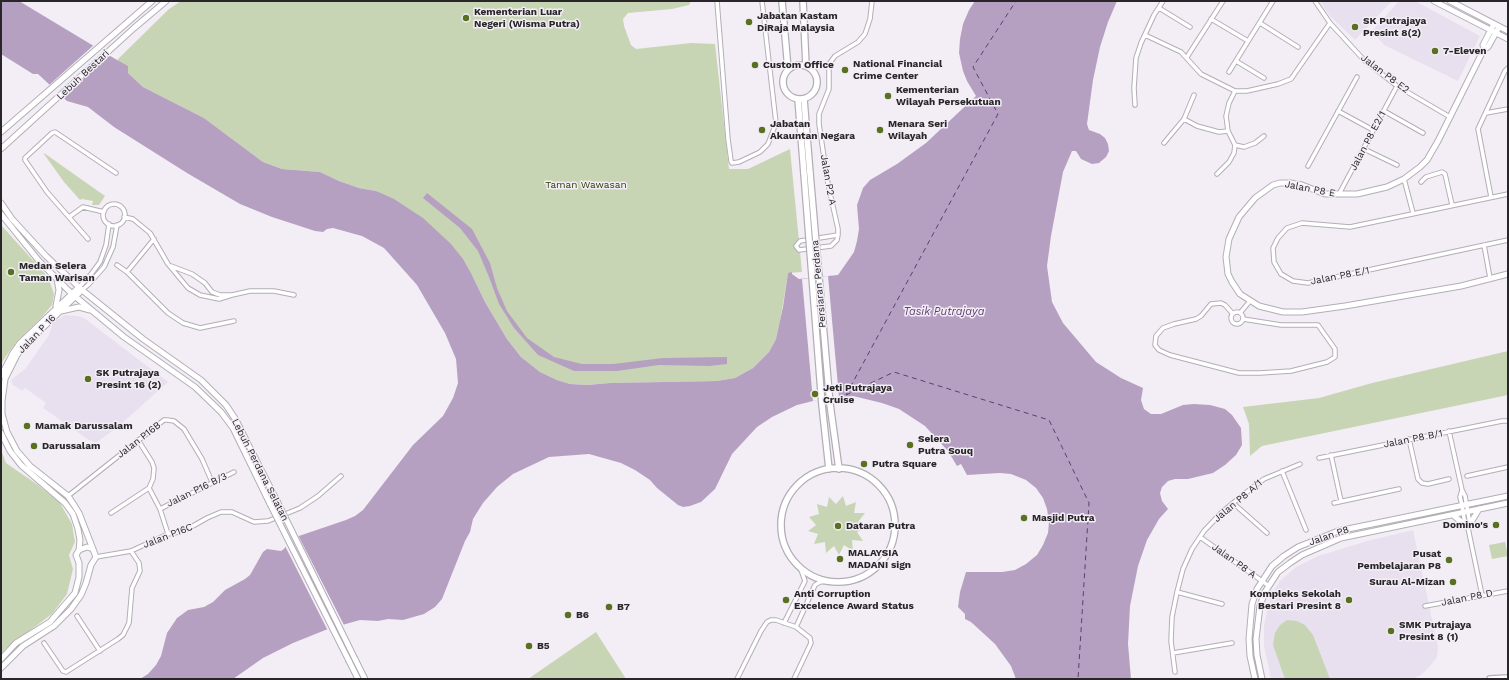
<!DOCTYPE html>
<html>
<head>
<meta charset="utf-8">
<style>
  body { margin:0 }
  #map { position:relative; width:1509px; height:680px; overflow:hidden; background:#f3eef6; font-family:"Work Sans",sans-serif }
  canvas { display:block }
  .frame { position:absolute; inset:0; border:2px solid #282629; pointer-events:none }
</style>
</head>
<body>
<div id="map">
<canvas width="1509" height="680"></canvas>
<div class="frame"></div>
</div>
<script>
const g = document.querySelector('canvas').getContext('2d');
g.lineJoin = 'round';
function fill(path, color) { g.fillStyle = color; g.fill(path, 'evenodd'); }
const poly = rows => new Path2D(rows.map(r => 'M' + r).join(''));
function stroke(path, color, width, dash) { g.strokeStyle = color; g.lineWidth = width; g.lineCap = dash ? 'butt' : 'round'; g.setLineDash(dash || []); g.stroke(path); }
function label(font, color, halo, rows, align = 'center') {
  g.font = font + ' "Work Sans",sans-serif'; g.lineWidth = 3; g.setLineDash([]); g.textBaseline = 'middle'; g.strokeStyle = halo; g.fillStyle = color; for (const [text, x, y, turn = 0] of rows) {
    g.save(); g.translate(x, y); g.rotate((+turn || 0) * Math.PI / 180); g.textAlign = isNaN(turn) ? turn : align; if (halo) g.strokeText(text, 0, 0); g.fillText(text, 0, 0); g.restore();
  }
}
fill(poly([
  [1320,1,1392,1,1355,40,1329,15],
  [1399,1,1415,1,1480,36,1458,81,1384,45,1372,31],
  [65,315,78,316,84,318,168,382,120,425,96,443,89,440,43,408,46,403,25,388,22,391,13,385,11,380,25,369,49,335,53,322],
  [1413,530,1438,647,1437,657,1431,665,1421,675,1413,679,1271,679,1264,646,1264,625,1271,595,1280,581,1296,567,1318,556,1367,541]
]), '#e9e0ef');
fill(poly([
  [181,1,691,1,689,5,672,9,628,13,623,19,624,26,631,45,636,49,691,43,715,44,729,169,748,169,790,149,802,272,788,273,780,322,776,339,769,352,753,368,735,378,717,381,610,383,587,385,570,384,557,380,540,372,521,357,507,339,485,302,472,275,376,191,359,188,339,181,320,172,282,169,263,162,204,118,143,87,128,73,117,60,169,9],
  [44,153,105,196,99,205,92,205,93,201,82,199,80,200,64,182,44,154],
  [1,225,48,277,54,294,52,305,42,317,18,340,4,359,1,365],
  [1508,351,1508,395,1262,446,1250,456,1249,424,1243,407,1319,398,1372,383],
  [1,450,6,463,38,485,60,503,72,524,75,542,69,555,73,569,67,594,52,614,5,649,1,654],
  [843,496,846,506,856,502,854,513,865,513,858,522,867,527,857,532,863,541,852,540,853,551,844,545,839,555,834,546,826,553,825,542,814,544,818,534,808,531,816,525,809,517,819,514,817,504,827,507,829,497,836,504],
  [1505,542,1508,556,1492,559,1489,545],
  [1287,620,1297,621,1305,625,1313,635,1330,679,1285,679,1273,645,1275,633,1280,625],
  [596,632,626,679,528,679]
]), '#c8d5b4');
fill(poly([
  [1,1,19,1,117,60,128,66,128,73,143,87,204,118,263,162,282,169,320,172,339,181,359,188,376,191,394,199,423,218,451,244,463,259,472,275,485,302,507,339,521,357,540,372,557,380,570,384,587,385,610,383,717,381,735,378,753,368,769,352,776,339,783,307,788,273,792,272,792,274,799,279,838,275,854,252,857,241,859,229,857,205,863,188,870,180,897,164,926,143,976,96,967,81,963,71,959,53,960,39,963,24,969,10,975,1,1117,1,1108,22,1100,47,1093,80,1087,124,1089,130,1100,134,1105,138,1108,144,1109,151,1106,157,1099,163,1092,164,1081,159,1076,151,1072,151,1063,172,1051,236,1047,266,1052,302,1063,323,1096,362,1121,378,1143,388,1141,400,1144,409,1151,414,1161,414,1183,405,1194,404,1210,405,1225,409,1232,415,1241,428,1242,445,1236,455,1225,465,1213,473,1188,479,1175,479,1168,481,1162,487,1160,493,1162,501,1168,509,1159,519,1147,540,1138,566,1130,606,1128,644,1131,679,1016,679,1011,666,995,644,971,622,965,619,965,614,958,607,960,592,966,572,1002,572,1015,570,1026,564,1037,555,1043,545,1048,533,1049,522,1047,509,1043,498,1036,488,1026,480,1011,474,1000,473,967,475,961,464,957,466,948,451,925,426,899,409,882,403,853,396,825,398,797,405,772,417,757,427,732,454,715,489,701,502,690,506,683,507,678,505,657,488,650,480,635,470,621,463,589,454,549,457,513,474,497,487,483,503,473,519,470,532,465,541,442,599,435,607,424,614,403,620,388,619,378,621,360,620,328,629,293,643,263,658,233,679,140,679,148,674,156,665,161,656,167,633,177,618,188,610,204,607,213,602,225,590,245,579,250,575,263,552,267,549,281,551,284,549,290,539,346,520,355,516,363,510,413,445,443,416,453,398,458,383,456,359,445,333,417,285,384,248,362,236,333,228,327,229,323,232,315,231,272,217,240,204,187,173,114,127,88,107,67,101,38,74,33,74,1,54],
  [427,193,472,229,490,263,497,288,507,311,527,338,554,357,582,364,613,364,663,358,727,357,727,364,709,366,659,365,617,371,574,371,538,355,514,328,499,304,489,277,478,251,460,228,423,198]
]), '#b6a0c2');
fill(poly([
  [95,44,111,54,62,98,48,86],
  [828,276,839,397,813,401,802,279],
  [298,535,345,627,328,631,284,544,289,537]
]), '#f3eef6');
stroke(poly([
  [846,395,894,372,1049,420,1089,503,1078,679],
  [846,395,998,114,973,67,1016,1]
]), '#5e3e6e', 1, [5, 4]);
const street = poly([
  [717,1,728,139,731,161,732,163,739,162,760,152,768,144,776,123,762,1],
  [1315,1,1330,23,1364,60,1397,86,1450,117],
  [1159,8,1190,27],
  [1211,19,1248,41],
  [1260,23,1298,47],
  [1145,35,1181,52,1201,74,1235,91],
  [1187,57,1223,1],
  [1236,61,1264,78],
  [1229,72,1273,1],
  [1235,91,1247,91,1278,84,1291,79,1330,23],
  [1235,91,1229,103,1226,116,1228,131,1235,145,1244,147,1255,143,1264,136],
  [1135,105,1134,88,1136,58,1141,43,1154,15,1163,1],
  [1338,111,1373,130],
  [1384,111,1423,133],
  [1486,113,1508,109],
  [1184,119,1197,126,1219,132,1228,131],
  [1164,143,1184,119,1194,95],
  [1364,149,1397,165],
  [1308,166,1357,77],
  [1217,174,1229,162,1234,153,1235,145],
  [1404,179,1413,213],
  [1421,182,1426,177,1442,172,1445,174,1452,205],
  [1339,194,1397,86],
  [1508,194,1350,227,1302,223,1287,228,1278,238,1273,248,1274,262,1281,274,1293,281,1308,283,1508,240],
  [1491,197,1478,129,1505,71,1508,68],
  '103 215a11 11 0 1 1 22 0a11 11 0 1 1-22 0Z',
  [69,217,83,207,104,212],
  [124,217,133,219,150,233,168,264,188,288,200,295,219,299,232,295],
  [838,235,800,241,796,246,799,250,831,246,837,240,838,235,838,229,828,184,819,124,819,114,829,89,829,64,835,56,858,42,865,34,870,19,872,1],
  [88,239,47,192,25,160,25,158,52,133,55,132,116,173],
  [154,239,127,272,168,313,183,323,200,328,234,321],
  [1484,245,1490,278],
  [117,265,127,272],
  [171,266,192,274,205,283,212,292,220,295,232,295,250,291,274,291,294,295],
  [79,287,89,277,100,262,106,245,109,224],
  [82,290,88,285,104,267,113,247,117,225],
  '1231 318a6 6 0 1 1 12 0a6 6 0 1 1-12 0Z',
  [1240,313,1250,301],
  [1233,314,1225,305,1221,303,1211,304,1201,316,1196,319,1174,324,1163,328,1156,336,1155,345,1159,350,1170,355,1239,373,1260,373,1291,371,1327,362,1335,357,1335,349,1318,325,1281,325,1243,319],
  [1449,431,1462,490,1465,496,1470,524],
  [1409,439,1418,479,1422,483,1428,484,1449,479],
  [138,440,152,462,154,468,153,479,149,488,160,509,168,534],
  [1331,455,1341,501],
  [1319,458,1502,421,1508,421],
  [1282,471,1306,530],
  [1467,476,1508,467],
  [1462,490,1460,497,1462,505,1465,525,1468,528,1482,595],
  [68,496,164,420,167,420,174,421,184,429,202,459,212,482],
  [1233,503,1267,533],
  [1334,503,1399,489],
  [160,509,234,472],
  [111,513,149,488],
  [1200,537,1269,586],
  [96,557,131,551,168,534,184,531,207,518,221,512,232,512,254,522,268,521,300,508,318,496,341,476],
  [1177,592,1222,604],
  [1425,606,1508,591],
  [77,616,100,651],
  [784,623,805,581,800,567],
  [796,627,815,585,820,582,829,581],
  [44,643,63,671,66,672,118,639,123,635,129,623,132,588,140,571,139,563,131,551],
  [1173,653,1232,643],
  [1175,672,1171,641,1172,617,1177,592,1183,569,1192,549,1204,531,1222,512,1243,495,1264,479,1300,464],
  [737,679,761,631,767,622,771,620,776,620,796,627,810,638,811,643,794,679]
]);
const secondary = poly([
  [1434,1,1508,39],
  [1450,1,1508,31],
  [1494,24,1483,45,1484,49,1438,141,1427,160,1420,167,1404,179,1387,187,1357,194,1325,194,1302,185,1290,183,1280,183,1273,185,1255,198,1239,217,1229,239,1226,257,1228,274,1232,282,1240,294,1259,306,1283,312,1302,312,1345,306,1461,286,1508,274],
  [1484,49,1488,47,1499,27],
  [1,132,152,1],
  [1,149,134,28,166,1],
  [1,203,12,219,46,256,82,290,143,339,201,380,226,405,236,420,247,442,277,501],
  [1,214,39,261,71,293,124,337,195,387,221,412,233,428,270,504],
  [56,306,59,290,57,279],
  [61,311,79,307,90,310],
  [1,376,13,353,20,343,79,287],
  [1,433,10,451,21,465,65,503,73,514,78,529,80,540,79,550,76,555,79,563,79,577,75,593,50,622,16,643,1,659],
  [1453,515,1465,525],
  [1470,524,1479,509],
  [79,550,87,547,93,549],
  [355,659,365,679],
  [349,661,358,679],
  [1,668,23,646,54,626,71,609,81,595,86,583,91,565,96,557,79,513,74,505,68,496,30,466,17,451,7,432,2,414,2,401,5,379,17,355,23,347,82,290],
  [1255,679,1250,656,1249,639,1252,604,1257,589,1272,566,1284,556,1298,547,1338,531,1508,496],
  [1262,679,1257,655,1256,639,1260,606,1265,592,1278,572,1290,563,1302,555,1341,538,1508,503]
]);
const primary = poly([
  [782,1,788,69],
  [803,1,806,66],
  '783 82a17 17 0 1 1 34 0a17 17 0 1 1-34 0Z',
  [798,99,804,174],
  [804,99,810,173],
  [830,404,839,469],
  [822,405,829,469],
  '781 525a57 57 0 1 1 114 0a57 57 0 1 1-114 0Z',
  [1490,679,1508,678]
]);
stroke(street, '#b3aeb6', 5.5);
stroke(secondary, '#b3aeb6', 7);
stroke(primary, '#b3aeb6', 8);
stroke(street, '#fff', 3.5);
stroke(secondary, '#fff', 5);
stroke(primary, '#fff', 5.5);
const secondaryBridge = poly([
  [277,501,355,659],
  [270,504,349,661]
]);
const primaryBridge = poly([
  [810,173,830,404],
  [804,174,822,405]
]);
stroke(secondaryBridge, '#b3aeb6', 7, []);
stroke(primaryBridge, '#b3aeb6', 8, []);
stroke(secondaryBridge, '#fff', 5);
stroke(primaryBridge, '#fff', 5.5);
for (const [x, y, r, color] of [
  [466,18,4,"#597021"],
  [749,22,4,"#597021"],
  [1355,27,4,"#597021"],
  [1435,51,4,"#597021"],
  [755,65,4,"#597021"],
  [845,70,4,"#597021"],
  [888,96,4,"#597021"],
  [762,130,4,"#597021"],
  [880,130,4,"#597021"],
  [11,272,4,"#597021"],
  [88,379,4,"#597021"],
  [815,394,4,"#597021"],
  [27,426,4,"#597021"],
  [910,445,4,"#597021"],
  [34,446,4,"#597021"],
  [864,464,4,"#597021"],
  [1024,518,4,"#597021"],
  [1496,525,4,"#597021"],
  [838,526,4,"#597021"],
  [840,559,4,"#597021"],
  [1449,560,4,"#597021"],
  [1453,582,4,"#597021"],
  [786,600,4,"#597021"],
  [1349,600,4,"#597021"],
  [609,607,4,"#597021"],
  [568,615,4,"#597021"],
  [1391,631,4,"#597021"],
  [529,646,4,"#597021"]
]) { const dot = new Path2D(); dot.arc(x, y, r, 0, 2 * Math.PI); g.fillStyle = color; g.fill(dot); stroke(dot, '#f3eef6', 1.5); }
label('bold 10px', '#282629', '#f3eef6', [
  ["Kementerian Luar",474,12],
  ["Negeri (Wisma Putra)",474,24],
  ["Jabatan Kastam",757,16],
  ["DiRaja Malaysia",757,28],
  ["SK Putrajaya",1363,21],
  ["Presint 8(2)",1363,33],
  ["7-Eleven",1443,51],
  ["National Financial",853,64],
  ["Crime Center",853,76],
  ["Custom Office",763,65],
  ["Kementerian",896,90],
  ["Wilayah Persekutuan",896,102],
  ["Jabatan",770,124],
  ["Akauntan Negara",770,136],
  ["Menara Seri",888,124],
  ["Wilayah",888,136],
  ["Medan Selera",19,266],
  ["Taman Warisan",19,278],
  ["SK Putrajaya",96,373],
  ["Presint 16 (2)",96,385],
  ["Jeti Putrajaya",823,388],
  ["Cruise",823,400],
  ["Mamak Darussalam",35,426],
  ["Selera",918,439],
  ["Putra Souq",918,451],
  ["Darussalam",42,446],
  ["Putra Square",872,464],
  ["Masjid Putra",1032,518],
  ["Domino's",1488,525,"right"],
  ["Dataran Putra",846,526],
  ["MALAYSIA",848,553],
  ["MADANI sign",848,565],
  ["Pusat",1441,554,"right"],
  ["Pembelajaran P8",1441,566,"right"],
  ["Surau Al-Mizan",1445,582,"right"],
  ["Anti Corruption",794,594],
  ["Excelence Award Status",794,606],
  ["Kompleks Sekolah",1341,594,"right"],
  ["Bestari Presint 8",1341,606,"right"],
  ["B7",617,607],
  ["B6",576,615],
  ["SMK Putrajaya",1399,625],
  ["Presint 8 (1)",1399,637],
  ["B5",537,646]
], 'left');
label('10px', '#282629', '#f3eef6', [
  ["Jalan P8 E2",1385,74,37],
  ["Lebuh Bestari",83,75,-43],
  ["Jalan P8 E2/1",1368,141,-62],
  ["Jalan P2 A",828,180,80],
  ["Jalan P8 E",1310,189,11],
  ["Jalan P8 E/1",1340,276,-11],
  ["Persiaran Perdana",819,284,-95],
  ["Jalan P 16",37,334,-46],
  ["Jalan P8 B/1",1413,439,-11],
  ["Jalan P16B",139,440,-38],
  ["Lebuh Perdana Selatan",260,470,63],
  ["Jalan P16 B/3",197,490,-26],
  ["Jalan P8 A/1",1238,501,-40],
  ["Jalan P16C",168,536,-21],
  ["Jalan P8",1329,536,-19],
  ["Jalan P8 A",1234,561,36],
  ["Jalan P8 D",1467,598,-11]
]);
label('10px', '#2c3c00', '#f3eef6', [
  ["Taman Wawasan",586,185]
]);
label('italic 11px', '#5e3e6e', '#f3eef6', [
  ["Tasik Putrajaya",944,312]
]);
</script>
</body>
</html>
